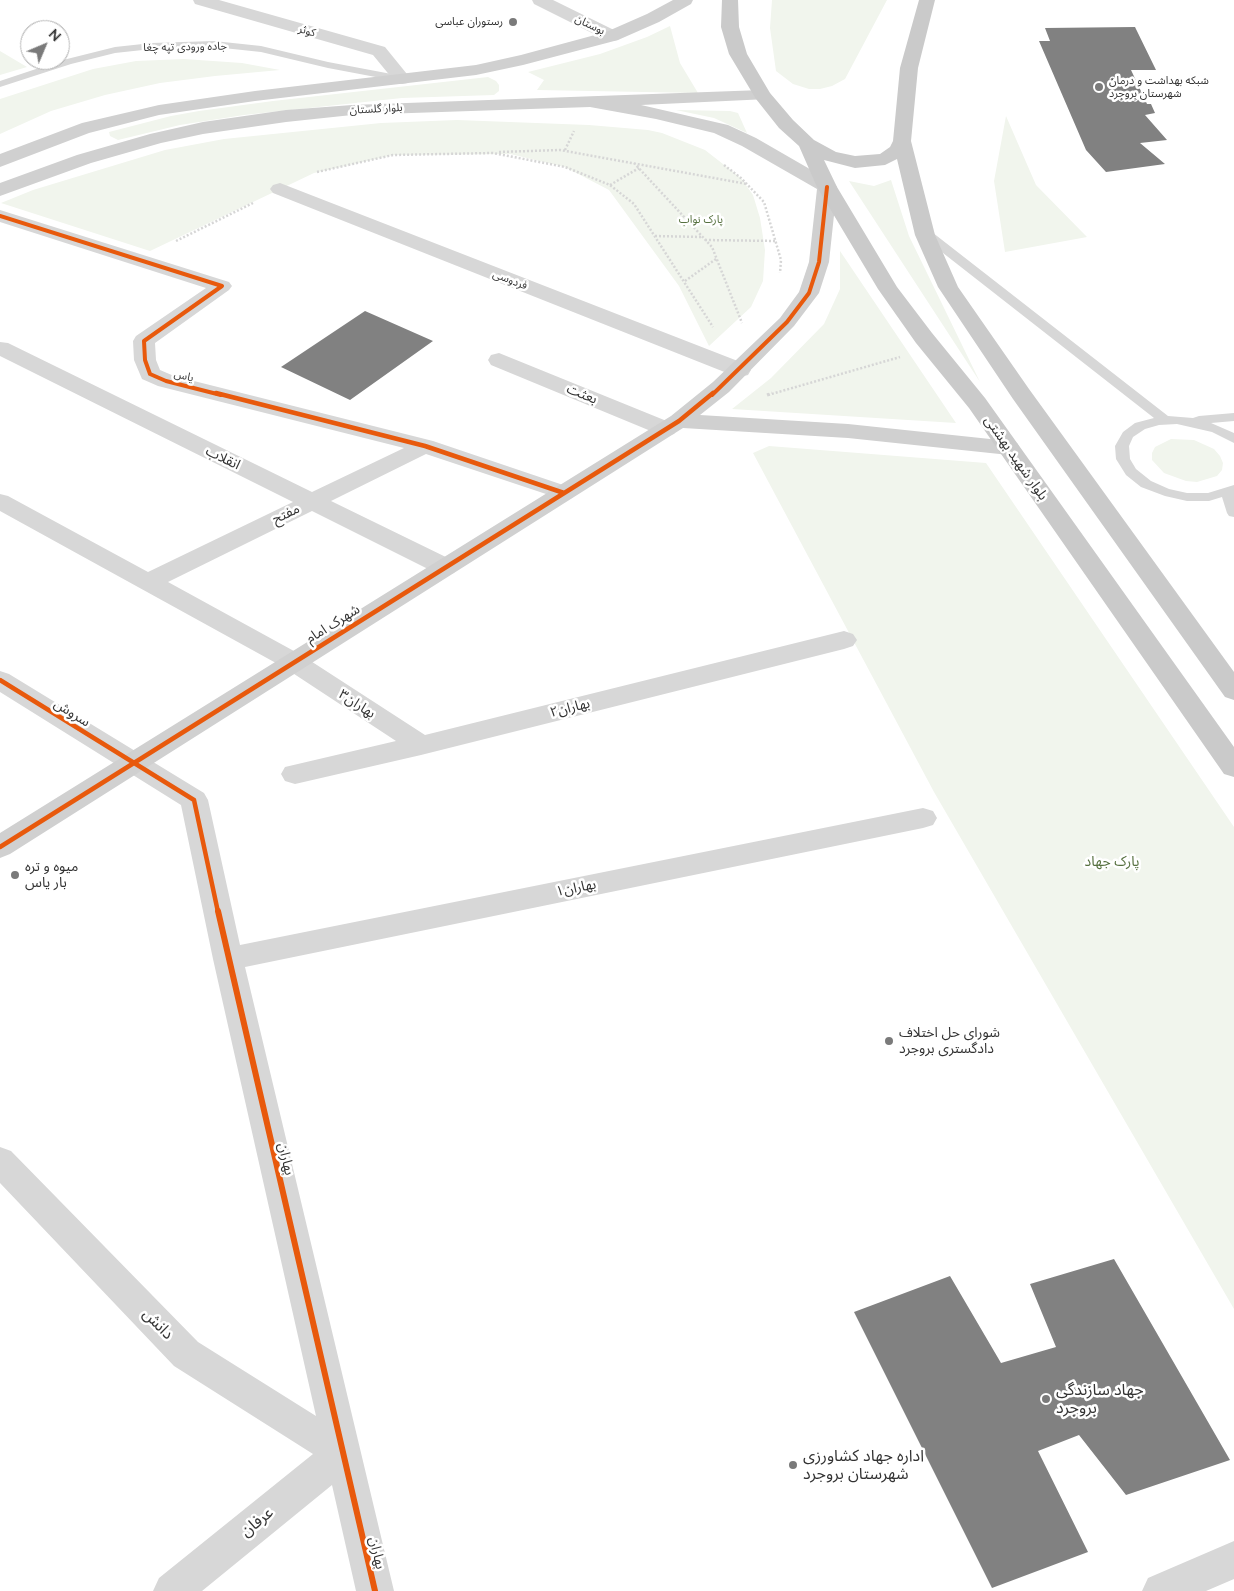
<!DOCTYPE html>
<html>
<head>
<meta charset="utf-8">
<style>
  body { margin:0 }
  #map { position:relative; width:1234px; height:1591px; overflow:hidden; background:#fff; font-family:Mulish,sans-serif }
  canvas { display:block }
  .north { position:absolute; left:20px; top:20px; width:50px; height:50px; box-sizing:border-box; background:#fff; border:1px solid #adadad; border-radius:50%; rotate:45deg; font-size:14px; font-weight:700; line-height:20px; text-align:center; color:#333 }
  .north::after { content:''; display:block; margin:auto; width:18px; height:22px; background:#7a7a7a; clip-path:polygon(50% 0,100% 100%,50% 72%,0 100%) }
</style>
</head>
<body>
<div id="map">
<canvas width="1234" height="1591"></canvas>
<div class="north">N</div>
</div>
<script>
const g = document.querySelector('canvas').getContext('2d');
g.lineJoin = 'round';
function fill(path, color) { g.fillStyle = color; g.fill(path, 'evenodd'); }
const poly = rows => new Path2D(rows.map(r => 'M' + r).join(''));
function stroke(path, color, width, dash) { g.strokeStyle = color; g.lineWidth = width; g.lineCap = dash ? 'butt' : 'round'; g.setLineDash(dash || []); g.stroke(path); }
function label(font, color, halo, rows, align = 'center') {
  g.font = font + ' Mulish,"Noto Sans Arabic",sans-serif'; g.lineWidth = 5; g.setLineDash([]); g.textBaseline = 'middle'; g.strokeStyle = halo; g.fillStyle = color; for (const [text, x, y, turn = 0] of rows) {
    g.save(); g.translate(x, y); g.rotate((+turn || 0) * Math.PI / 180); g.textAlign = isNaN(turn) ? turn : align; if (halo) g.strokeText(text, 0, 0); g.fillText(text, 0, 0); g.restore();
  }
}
fill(poly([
  [772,0,887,0,845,79,832,86,820,89,809,89,793,84,776,71,770,28],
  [670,26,680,63,698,93,537,90,544,80,528,72,600,54,647,37],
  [0,51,27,67,0,75],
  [184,59,242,63,280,70,215,76,160,83,105,95,51,111,0,134,0,99,93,69,136,61],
  [488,77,496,81,499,85,499,91,494,95,402,98,244,115,180,125,118,140,110,136,109,132,171,116,199,111,273,101],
  [676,110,730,111,738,113,747,133,714,118],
  [1006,116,1036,185,1087,237,1005,252,994,181],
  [457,120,589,125,648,130,662,133,705,150,741,178,753,195,760,218,765,250,763,281,751,307,709,346,679,286,609,190,565,167,510,154,393,155,314,173,150,251,1,203,33,190,165,150,224,139,381,123],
  [891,180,909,236,980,382,849,181,874,186],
  [840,251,956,423,732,409,771,378,824,324,840,289],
  [1171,439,1194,440,1214,449,1220,456,1223,463,1222,470,1217,476,1197,482,1186,481,1164,473,1152,460,1152,453,1155,447],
  [769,446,986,463,1234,827,1234,1309,934,792,753,453]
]), '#f1f5ed');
fill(poly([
  [1135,27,1156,70,1131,70,1147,104,1151,104,1155,113,1145,115,1167,140,1140,143,1165,164,1106,172,1086,150,1039,41,1050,41,1045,28],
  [365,311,433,341,350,400,281,367],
  [1114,1259,1230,1460,1126,1495,1079,1435,1038,1451,1088,1552,992,1588,854,1312,950,1276,1001,1363,1056,1347,1030,1284]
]), '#818181');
stroke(poly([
  [565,150,574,131],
  [499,152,560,150,747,184],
  [634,163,712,247,742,323],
  [724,165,741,178,764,202,781,260,780,273],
  [317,172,393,155,493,153,565,167,610,185,634,204,713,327],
  [610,185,639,168],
  [655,236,702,237],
  [705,240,776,241],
  [176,241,253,203],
  [685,281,716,259],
  [768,395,900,357]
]), '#d6d6d6', 2.5, [2, 2]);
stroke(poly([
  [767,395,772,393]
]), '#d6d6d6', 3, [2.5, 2.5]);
fill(poly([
  [214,41,261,46,328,62,402,76,407,79,402,82,328,68,261,52,214,47,152,49,115,53,71,64,0,87,0,81,63,60,115,47,152,43,214,41],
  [924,228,928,229,1168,416,1193,418,1199,416,1234,413,1234,421,1211,423,1234,433,1234,443,1212,432,1177,424,1159,425,1145,429,1133,437,1129,446,1130,459,1136,469,1151,481,1169,489,1187,493,1208,493,1234,485,1234,517,1229,516,1227,513,1222,497,1209,501,1187,501,1165,496,1141,487,1126,475,1116,459,1115,446,1123,432,1135,423,1154,418,920,235,918,232,920,229,924,228]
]), '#d7d7d7');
fill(poly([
  [193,0,219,0,385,47,411,79,408,83,402,84,396,83,373,55,195,4,193,0],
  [532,0,553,0,618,32,621,36,618,40,612,41,606,40,534,4,532,0],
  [280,183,748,365,751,370,748,375,740,377,732,375,273,193,270,189,273,185,280,183],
  [0,210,229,282,232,286,229,290,155,343,156,360,160,370,174,376,433,441,572,488,576,493,572,498,564,500,426,454,331,501,454,561,457,567,454,573,445,575,436,573,312,511,168,582,303,656,425,735,844,631,853,634,857,640,853,646,844,649,421,755,295,784,285,781,281,774,285,767,396,741,285,668,0,511,0,494,8,496,148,572,293,502,0,356,0,342,8,343,312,492,404,448,158,386,142,379,134,360,133,341,136,336,206,288,0,222,0,210],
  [499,353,674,424,677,429,674,434,666,436,658,434,491,365,488,360,491,355,499,353],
  [0,671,9,674,204,793,208,800,240,945,923,808,933,811,937,818,933,825,923,828,245,967,394,1591,356,1591,332,1485,202,1591,153,1591,159,1578,313,1454,174,1366,0,1183,0,1147,11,1151,198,1342,316,1416,213,959,181,805,0,692,0,671],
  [1234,1541,1234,1579,1206,1591,1142,1591,1148,1578,1234,1541]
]), '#d7d7d7');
fill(poly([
  [673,0,693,0,691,4,659,22,618,40,523,65,476,75,255,101,159,115,89,133,0,167,0,154,82,123,159,105,255,91,476,65,521,55,606,32,647,14,673,0],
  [762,90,768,91,771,95,768,99,641,105,728,125,756,138,834,183,837,187,829,262,819,293,794,326,729,392,700,415,848,424,1009,441,1017,443,1020,448,1017,453,1009,455,848,438,683,428,10,854,0,858,0,833,671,416,713,382,780,318,799,292,809,262,817,189,742,146,714,133,656,119,590,107,352,115,286,122,203,134,161,143,91,163,0,196,0,183,77,155,150,134,203,122,286,110,352,105,762,90]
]), '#d0d0d0');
fill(poly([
  [722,0,738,0,739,27,747,54,770,93,793,120,814,140,836,152,855,156,880,154,890,147,893,141,900,68,919,0,935,0,918,68,911,141,935,235,958,287,1029,389,1234,672,1234,700,1225,697,1013,399,938,287,915,235,897,159,885,165,855,168,824,160,837,187,897,287,932,333,985,398,1234,747,1234,777,1224,774,969,408,916,343,878,289,817,187,799,146,779,128,756,99,729,54,721,27,722,0]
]), '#cacaca');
stroke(poly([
  [0,216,222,286,144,341,145,360,150,374,166,381,221,395],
  [712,395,787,322,809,293,819,262,827,187]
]), '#e8590c', 4);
stroke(poly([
  [216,393,425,446,564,493],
  [0,680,194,800,218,912],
  [0,847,679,421,713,393]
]), '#e8590c', 4.5);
stroke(poly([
  [218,911,375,1591]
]), '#e8590c', 6);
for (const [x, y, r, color] of [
  [513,22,5,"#7a7a7a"],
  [1099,87,5,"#7a7a7a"],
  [15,875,5,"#7a7a7a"],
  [889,1041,5,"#7a7a7a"],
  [1046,1399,5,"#7a7a7a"],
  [793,1465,5,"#7a7a7a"]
]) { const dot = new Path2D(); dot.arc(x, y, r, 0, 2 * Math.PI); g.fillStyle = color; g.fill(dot); stroke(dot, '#fff', 2); }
label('11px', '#333', '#fff', [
  ["رستوران عباسی",503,22],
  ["شبکه بهداشت و درمان",1109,81,"left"],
  ["شهرستان بروجرد",1109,94,"left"]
], 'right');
label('11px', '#333', '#fff', [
  ["بوستان",590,25,26],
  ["کوثر",307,31,16],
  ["جاده ورودی تپه چغا",185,47,-1],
  ["بلوار گلستان",376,109,-3],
  ["فردوسی",510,280,21],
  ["یاس",184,376,14]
]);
label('11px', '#56703f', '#fff', [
  ["پارک نواب",701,220]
]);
label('14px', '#333', '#fff', [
  ["بعثت",582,394,22],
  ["انقلاب",223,458,26],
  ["بلوار شهید بهشتی",1016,458,55],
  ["مفتح",286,514,-26],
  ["شهرک امام",333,624,-32],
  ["بهاران۳",357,704,33],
  ["بهاران۲",570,708,-14],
  ["سروش",72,713,32],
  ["بهاران۱",576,888,-11],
  ["بهاران",286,1159,77],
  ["بهاران",377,1553,77]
]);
label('14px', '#56703f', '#fff', [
  ["پارک جهاد",1112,862]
]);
label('14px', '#333', '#fff', [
  ["میوه و تره",25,867],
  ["بار یاس",25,883],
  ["شورای حل اختلاف",899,1033],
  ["دادگستری بروجرد",899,1049]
], 'left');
label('16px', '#333', '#fff', [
  ["دانش",158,1324,46],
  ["عرفان",257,1522,-39]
]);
label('16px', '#333', '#fff', [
  ["جهاد سازندگی",1056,1390],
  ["بروجرد",1056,1408],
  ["اداره جهاد کشاورزی",803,1456],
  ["شهرستان بروجرد",803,1474]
], 'left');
</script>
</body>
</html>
